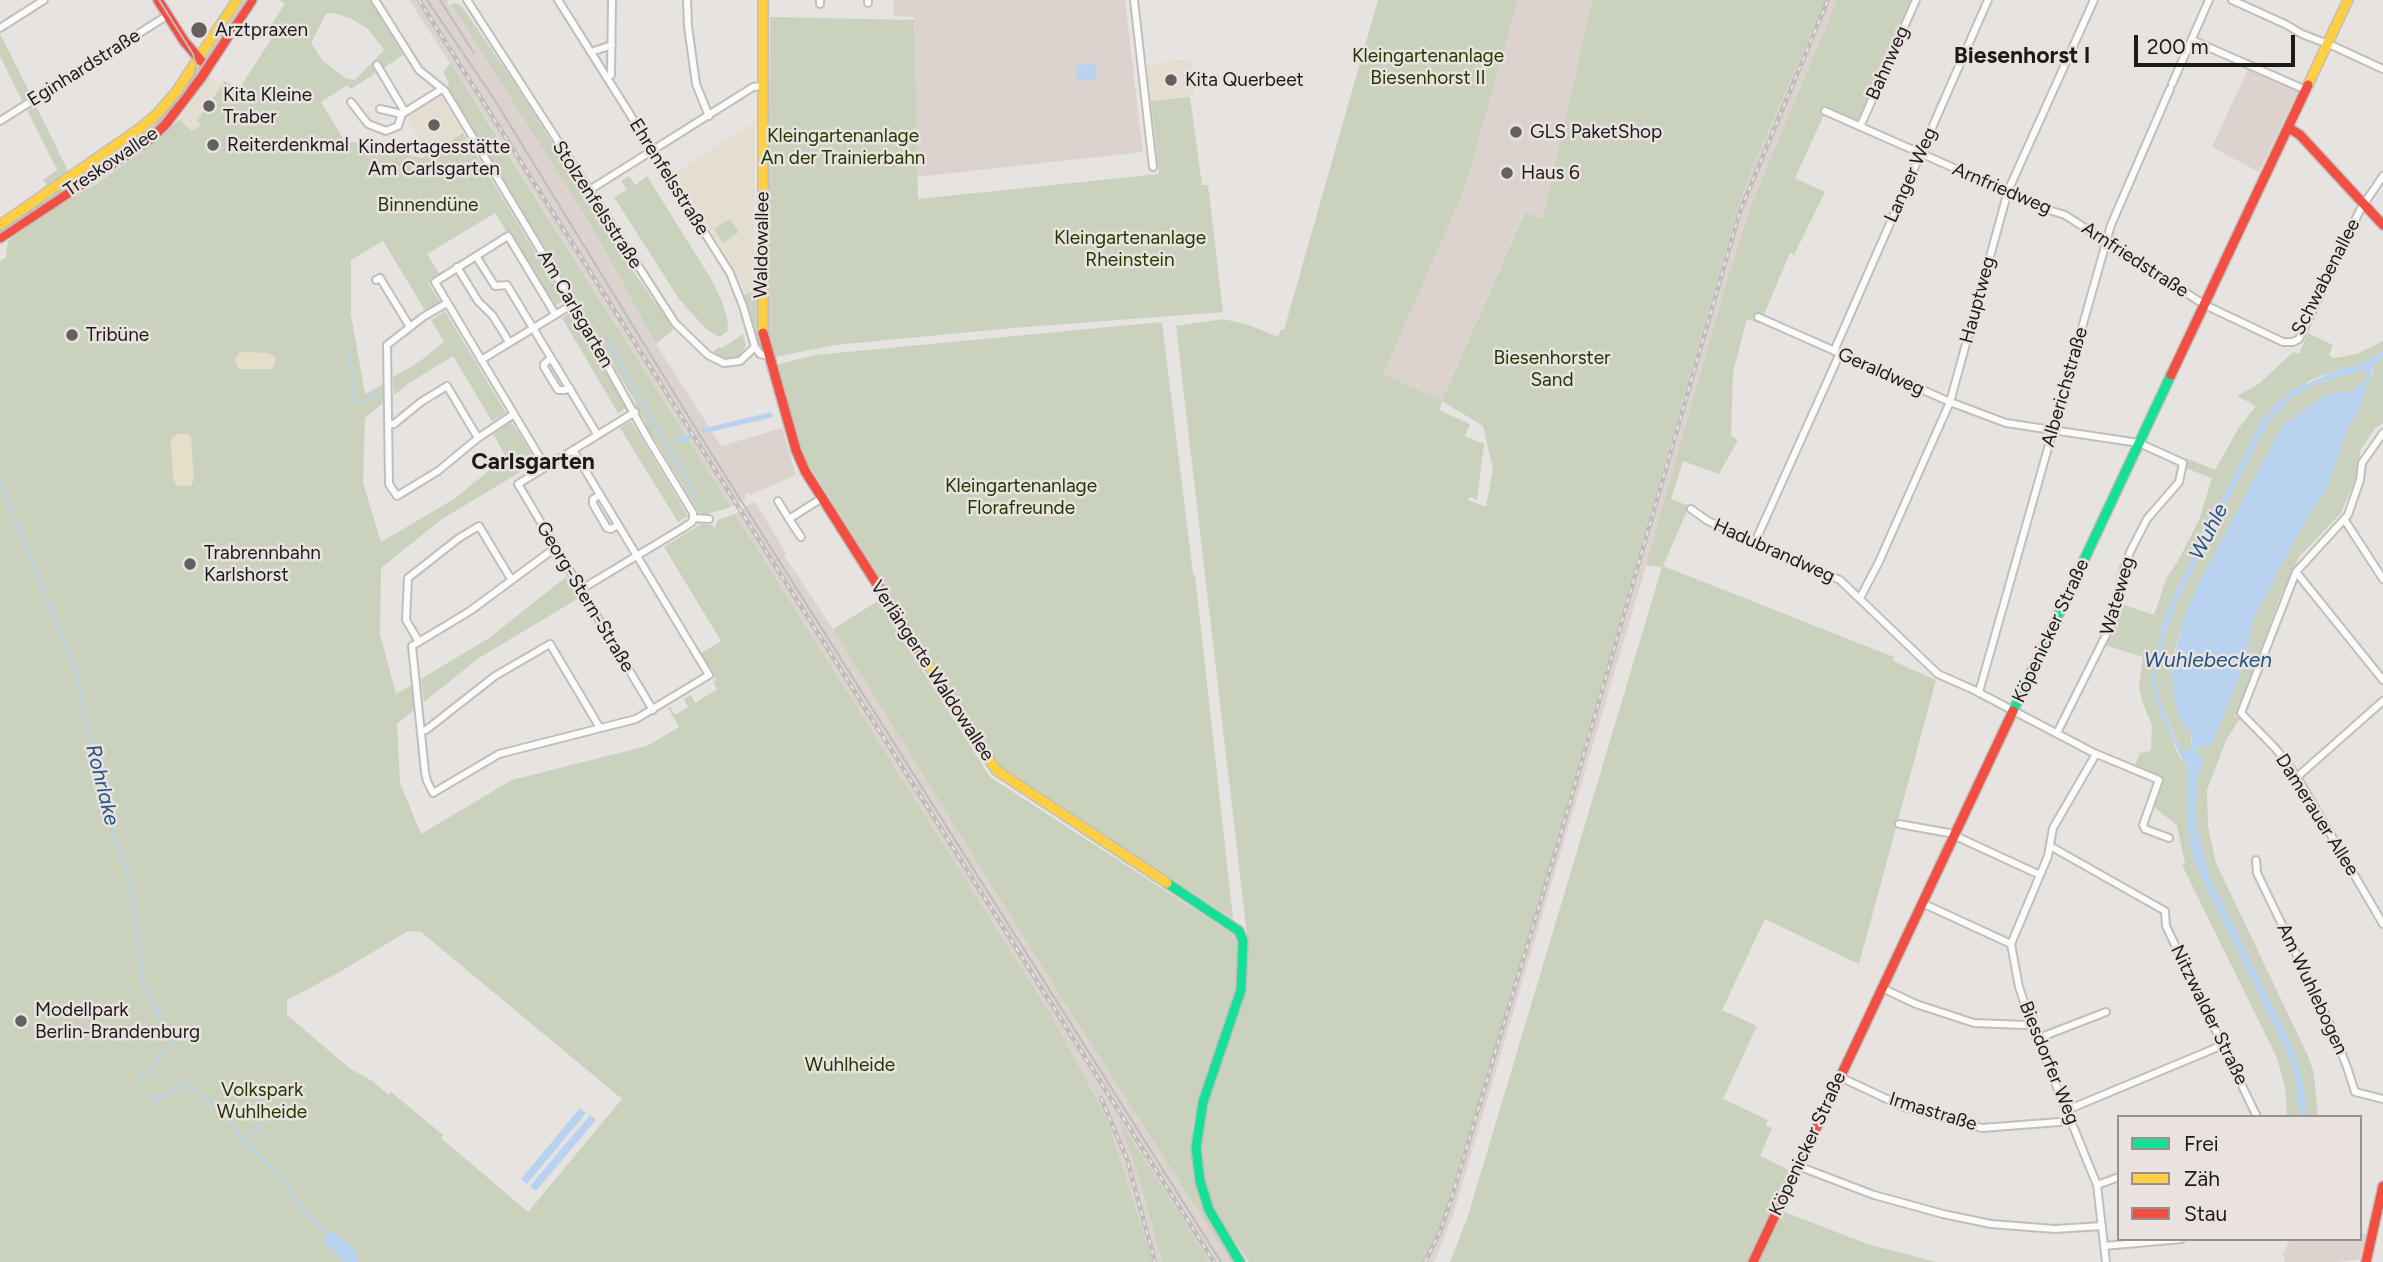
<!DOCTYPE html>
<html>
<head>
<meta charset="utf-8">
<style>
  body { margin:0 }
  #map { position:relative; width:2383px; height:1262px; overflow:hidden; background:#e6e3e1; font-family:Figtree,sans-serif }
  canvas { display:block }
  .legend { position:absolute; left:2117px; top:1115px; width:245px; height:126px; box-sizing:border-box; background:#e9e2de; border:2px solid #97928f; margin:0; padding:9px 12px; list-style:none; font-size:21px; color:#1d1b19 }
  .legend li { display:flex; align-items:center; gap:14px; height:35px }
  .legend b { width:35px; border:2px solid #97928f }
  .scale { position:absolute; left:2134px; top:35px; width:161px; height:32px; box-sizing:border-box; border:4px solid #1d1b19; border-top:0; padding-left:9px; font-size:21px; line-height:24px; white-space:nowrap; color:#1d1b19; -webkit-text-stroke:5px #e9e2de; paint-order:stroke }
</style>
</head>
<body>
<div id="map">
<canvas width="2383" height="1262"></canvas>
<ul class="legend">
<li><b style="height:9px;background:#16e098"></b>Frei</li>
<li><b style="height:9px;background:#ffcf43"></b>Zäh</li>
<li><b style="height:9px;background:#f24e42"></b>Stau</li>
</ul>
<div class="scale">200 m</div>
</div>
<script>
const g = document.querySelector('canvas').getContext('2d');
g.lineJoin = 'round';
function fill(path, color) { g.fillStyle = color; g.fill(path, 'evenodd'); }
const poly = rows => new Path2D(rows.map(r => 'M' + r).join(''));
function stroke(path, color, width, dash) { g.strokeStyle = color; g.lineWidth = width; g.lineCap = dash ? 'butt' : 'round'; g.setLineDash(dash || []); g.stroke(path); }
function label(font, color, halo, rows, align = 'center') {
  g.font = font + ' Figtree,sans-serif'; g.lineWidth = 5; g.setLineDash([]); g.textBaseline = 'middle'; g.strokeStyle = halo; g.fillStyle = color; for (const [text, x, y, turn = 0] of rows) {
    g.save(); g.translate(x, y); g.rotate((+turn || 0) * Math.PI / 180); g.textAlign = isNaN(turn) ? turn : align; if (halo) g.strokeText(text, 0, 0); g.fillText(text, 0, 0); g.restore();
  }
}
fill(poly([
  [409,0,448,0,449,7,454,8,593,229,656,344,721,446,782,428,796,475,750,495,746,492,746,499,731,507,492,127],
  [893,0,1125,0,1143,152,916,177,914,17,893,16],
  [1518,0,1592,0,1543,220,1524,213,1442,400,1382,374,1465,188],
  [1826,0,1837,0,1750,208,1729,274,1652,546,1453,1215,1434,1262,1423,1262,1439,1232,1449,1199,1520,958,1557,839,1737,210,1756,159],
  [2248,69,2298,91,2259,172,2212,147],
  [755,502,786,553,784,555,860,670,1066,1005,1231,1262,1210,1262,1120,1122,1139,1179,1162,1262,1153,1262,1108,1121,1053,1018,735,514,749,504],
  [2360,1233,2366,1234,2360,1259,2338,1262,2285,1262,2283,1253,2291,1239,2360,1239]
]), '#dcd3ce');
fill(poly([
  [1191,59,1194,96,1151,101,1147,64],
  [209,77,219,83,223,79,239,89,235,99,202,126,192,131,179,120],
  [440,95,463,133,428,154,405,116],
  [755,122,753,292,746,294,731,263,675,173]
]), '#e4ded1');
fill(poly([
  [279,0,371,0,403,55,351,89,347,85,321,102,344,140,422,158,463,133,564,300,553,307,495,213,427,254,440,275,428,283,441,303,426,312,383,241,351,260,351,315,365,394,384,384,384,402,365,418,363,483,381,542,454,499,506,457,492,432,511,421,537,462,442,519,381,568,380,634,396,694,412,685,415,709,397,724,400,783,421,834,512,780,647,746,679,727,668,708,670,707,675,715,688,707,684,699,691,695,695,703,717,689,713,682,716,680,700,654,721,641,664,547,701,524,713,525,714,529,718,520,735,514,1053,1018,1108,1121,1153,1262,359,1262,359,1260,337,1254,344,1262,0,1262,0,261,6,257,8,241,41,216,96,184,141,153,179,120,192,131,202,125,197,121,225,81,237,90,234,99,226,106,235,100,239,89,274,35,267,31,285,4],
  [334,13,350,18,368,29,384,50,355,80,347,79,323,61,311,43,326,14],
  [408,931,421,932,622,1099,528,1212,441,1138,443,1135,391,1092,389,1095,372,1081,349,1068,287,1015,287,1000,336,974],
  [1378,0,1518,0,1465,188,1383,374,1442,400,1525,212,1543,219,1592,0,1826,0,1756,159,1737,210,1557,839,1439,1232,1423,1262,1249,1262,1215,1212,1208,1195,1203,1165,1201,1139,1208,1097,1235,1022,1247,935,1176,326,1223,319,1249,325,1278,337,1281,329,1284,330],
  [1442,401,1483,426,1493,469,1486,507,1468,500,1470,497,1477,500,1484,444,1465,436,1470,424,1439,410],
  [1837,0,1911,0,1858,122,1827,115,1823,117,1795,178,1825,192,1794,255,1790,253,1760,324,1747,319,1733,372,1731,436,1738,440,1719,474,1683,461,1671,499,1689,506,1663,566,1894,657,1893,661,1936,680,1859,964,1765,919,1722,1010,1757,1026,1723,1099,1768,1120,1766,1125,1772,1128,1760,1156,1789,1170,1772,1207,1867,1244,1936,1262,1450,1262,1467,1219,1662,567,1646,565,1729,274,1750,208],
  [454,3,461,5,515,84,637,277,674,329,656,344,593,229,454,8,449,7],
  [770,17,914,20,918,199,1159,174,1151,101,1190,97,1202,185,1208,185,1223,312,1013,328,835,345,775,357,767,330],
  [0,34,31,95,22,101,0,56],
  [451,63,458,75,731,507,705,515,700,514,654,438,651,438,645,421,635,405,636,403,592,329,589,330,572,297,574,296,449,89,448,81,443,72],
  [35,104,68,171,47,186,43,180,57,170,27,110],
  [629,176,635,185,647,176,711,279,721,299,729,325,727,326,728,331,719,337,706,329,679,299,614,197,627,190,621,181],
  [730,219,739,232,723,243,714,229],
  [753,292,758,292,762,345,760,347,754,336,744,295],
  [445,311,506,413,492,421,453,356,409,383,394,395,393,377,419,362,444,342,431,320],
  [569,313,627,408,618,413,562,318],
  [1162,322,1193,574,1195,575,1233,919,998,766,802,454,776,365,815,355],
  [2308,333,2333,345,2329,355,2334,358,2357,354,2383,341,2383,352,2359,365,2340,369,2309,381,2260,424,2179,584,2162,625,2151,681,2176,750,2187,768,2187,818,2191,850,2197,868,2284,1046,2294,1071,2300,1117,2287,1117,2285,1087,2277,1058,2182,865,2185,864,2177,825,2151,805,2161,779,2134,767,2140,753,2151,751,2152,725,2142,701,2139,686,2143,657,2105,645,2121,604,2154,615,2167,577,2178,561,2199,520,2212,478,2185,468,2186,458,2215,470,2238,429,2256,406,2237,396,2260,383,2293,352,2299,354],
  [743,334,746,345,742,354,736,359,721,358,713,351,719,347,722,348],
  [2383,358,2383,423,2375,428,2361,449,2356,477,2341,513,2299,557,2280,597,2241,706,2235,716,2240,719,2227,738,2207,790,2208,826,2216,863,2309,1058,2314,1074,2318,1117,2306,1117,2295,1052,2208,874,2195,817,2198,777,2204,758,2189,751,2186,754,2180,747,2159,699,2155,682,2163,641,2178,598,2269,421,2291,398,2313,385,2362,370,2366,371,2367,375,2372,376,2374,365],
  [2367,387,2357,414,2349,426,2327,488,2301,528,2253,620,2244,667,2210,747,2203,745,2201,748,2191,744,2192,735,2175,704,2174,653,2183,622,2197,587,2277,435,2286,423,2327,394,2354,391],
  [631,421,688,516,678,522,620,428],
  [566,577,579,598,479,658,424,702,421,679,489,638],
  [881,599,885,611,990,777,1234,935,1237,942,1237,988,1198,1102,1193,1124,1191,1149,1195,1181,1206,1213,1237,1262,1231,1262,1066,1005,833,629],
  [1118,1118,1196,1240,1210,1262,1162,1262,1139,1179]
]), '#cad2be');
fill(poly([
  [244,352,269,353,275,357,275,363,272,369,239,369,235,361,236,357,239,353],
  [177,434,188,434,191,437,194,480,190,486,178,486,173,479,171,443,172,438]
]), '#e5dec9');
fill(poly([
  [1096,63,1097,79,1077,81,1076,66],
  [2383,352,2383,358,2374,365,2368,385,2363,382,2367,375,2366,371,2362,370,2313,385,2291,398,2269,421,2178,598,2163,641,2155,682,2159,699,2178,744,2186,753,2192,745,2192,735,2181,721,2175,704,2171,669,2183,622,2197,587,2277,435,2286,423,2327,394,2354,391,2362,383,2367,386,2357,414,2349,426,2327,488,2301,528,2253,620,2244,667,2210,747,2197,746,2195,754,2204,758,2198,777,2195,817,2208,874,2295,1052,2304,1086,2306,1109,2306,1117,2300,1117,2294,1071,2284,1046,2197,868,2191,850,2187,818,2187,768,2162,718,2151,681,2162,625,2179,584,2260,424,2275,405,2293,390,2340,369,2359,365],
  [580,1108,586,1113,527,1184,521,1179],
  [590,1115,596,1120,536,1191,530,1186],
  [333,1231,355,1249,359,1262,344,1262,323,1240,327,1234]
]), '#b9d2ef');
stroke(poly([
  [608,342,699,501],
  [349,352,355,398,361,403,379,392],
  [0,481,76,671,102,797,132,888,142,980,171,1043,148,1072,139,1077,142,1081],
  [149,1093,155,1101,188,1083,228,1119,243,1142,265,1122],
  [244,1142,282,1177,305,1213,327,1234]
]), '#b9d2ef', 2);
stroke(poly([
  [704,431,770,415],
  [679,440,689,437]
]), '#b9d2ef', 5);
const street = poly([
  [375,0,419,70,445,91,576,309,647,437,693,513,693,518,709,519],
  [467,0,675,323,708,355,724,363,740,361,755,347],
  [558,0,730,273,743,306,755,347,760,354,768,356],
  [687,0,688,26,696,84,709,116],
  [1134,0,1153,167],
  [2232,0,2285,24,2302,34,2333,46,2383,69],
  [868,3,868,0],
  [820,4,820,0],
  [0,28,44,0],
  [2192,40,2306,90],
  [591,52,612,45],
  [377,65,405,112],
  [607,77,611,75,612,0],
  [2172,84,2209,0],
  [351,102,368,124,386,131,398,126,402,114,442,89],
  [380,109,402,114],
  [1825,111,2049,210,2065,215,2205,305,2283,342,2293,342,2299,339,2360,210,2383,176],
  [0,121,168,15],
  [1860,127,1916,0],
  [588,191,753,87,762,86],
  [476,256,495,286,507,285,597,434],
  [457,267,478,301,493,316,509,342],
  [376,280,380,278,410,327],
  [447,303,423,317,387,345,389,484,397,496,438,471,478,438,514,414],
  [1758,317,1950,402,2006,423,2139,443,2183,463,2179,482,2147,519,2130,552,2123,571,2115,617,2057,733],
  [1834,351,1988,0],
  [551,358,544,364,544,367,558,390,565,390,570,388],
  [481,360,573,304],
  [635,412,518,484,653,710],
  [388,424,394,424,421,402,447,386,478,438],
  [2383,433,2362,463,2360,480,2348,515,2296,572,2241,713,2276,749,2297,777,2383,924],
  [545,466,435,282,508,236,555,314],
  [600,495,593,499,593,504,607,528,611,529,618,525],
  [778,501,789,519,822,498],
  [1691,509,1708,521,1840,580,1938,674,1974,690,2092,752,2159,780,2143,825,2145,829,2169,838],
  [789,519,801,537],
  [2344,519,2383,579],
  [1755,542,1840,353],
  [555,548,470,611,412,646,425,772,427,781,433,793,499,754,636,719,709,675,573,450],
  [2296,572,2383,680],
  [580,590,683,528,692,522,693,518],
  [1860,598,1878,564,1950,402,2008,191,2094,0],
  [419,642,406,620,408,578,459,538,479,526,511,579],
  [1979,692,2111,225,2170,89],
  [421,731,426,730,495,676,550,644,600,728],
  [2096,754,2053,828,2048,856,2011,944,2019,987,2031,1023,2097,1185,2106,1262],
  [2297,777,2383,701],
  [1899,824,1949,833,2040,875],
  [2050,846,2165,911,2166,926,2257,1117],
  [2256,860,2257,873,2329,1022,2347,1067,2355,1092,2383,1099],
  [1922,903,2011,944],
  [1882,988,1916,1004,1974,1023,2025,1025,2031,1023],
  [2036,1039,2106,1012],
  [1840,1077,1904,1107,1982,1128,2072,1121],
  [2067,1110,2223,1045],
  [1798,1166,1874,1195,1943,1214,1991,1224,2055,1229,2102,1226],
  [2097,1185,2119,1177],
  [2104,1246,2181,1239]
]);
const fast = poly([
  [2013,711,2171,375],
  [1167,883,1239,931,1243,941,1241,990,1203,1102,1196,1148,1200,1181,1209,1210,1240,1262]
]);
const slow = poly([
  [2308,85,2348,0],
  [0,225,142,127,158,113,176,92,237,0],
  [763,333,763,0],
  [920,652,996,770,1167,883]
]);
const jam = poly([
  [158,0,184,41,201,61],
  [2289,128,2300,135,2383,225],
  [0,238,149,140,165,125,201,78,252,0],
  [763,333,796,450,805,471,920,652],
  [2171,375,2308,85],
  [1753,1262,2013,711],
  [2366,1262,2383,1186]
]);
stroke(street, '#c1bebc', 10);
stroke(fast, '#c1bebc', 12);
stroke(slow, '#c1bebc', 12);
stroke(jam, '#c1bebc', 12);
stroke(street, '#fbfbfa', 6);
stroke(fast, '#16e098', 9);
stroke(slow, '#ffcf43', 9);
stroke(jam, '#f24e42', 9);
stroke(poly([
  [159,0,193,54,196,65,194,78],
  [427,0,496,102,701,437,1221,1262],
  [440,0,474,53],
  [0,233,125,149,155,126,182,95,247,0]
]), '#bdbdbc', 2);
const rail = poly([
  [419,0,1214,1262],
  [1101,1098,1127,1159,1155,1262],
  [1425,1262,1440,1232,1451,1200,1559,840,1740,211,1828,0]
]);
stroke(rail, '#bdbdbc', 4.5);
stroke(rail, '#e9e2de', 2, [5]);
for (const [x, y, r, color] of [
  [199,30,9,"#63615f"],
  [1171,80,7,"#63615f"],
  [209,106,7,"#63615f"],
  [434,125,7,"#63615f"],
  [1516,132,7,"#63615f"],
  [213,145,7,"#63615f"],
  [1507,173,7,"#63615f"],
  [72,335,7,"#63615f"],
  [190,564,7,"#63615f"],
  [21,1021,7,"#63615f"]
]) { const dot = new Path2D(); dot.arc(x, y, r, 0, 2 * Math.PI); g.fillStyle = color; g.fill(dot); stroke(dot, '#e9e2de', 2.5); }
label('19px', '#1d1b19', '#e9e2de', [
  ["Arztpraxen",215,30],
  ["Kita Querbeet",1185,80],
  ["Kita Kleine",223,95],
  ["Traber",223,117],
  ["GLS PaketShop",1530,132],
  ["Reiterdenkmal",227,145],
  ["Kindertagesstätte",434,147,"center"],
  ["Am Carlsgarten",434,169,"center"],
  ["Haus 6",1521,173],
  ["Tribüne",86,335],
  ["Trabrennbahn",204,553],
  ["Karlshorst",204,575],
  ["Modellpark",35,1010],
  ["Berlin-Brandenburg",35,1032]
], 'left');
label('19px', '#243901', '#e9e2de', [
  ["Kleingartenanlage",1428,56],
  ["Biesenhorst II",1428,78],
  ["Kleingartenanlage",843,136],
  ["An der Trainierbahn",843,158],
  ["Binnendüne",428,205],
  ["Kleingartenanlage",1130,238],
  ["Rheinstein",1130,260],
  ["Biesenhorster",1552,358],
  ["Sand",1552,380],
  ["Kleingartenanlage",1021,486],
  ["Florafreunde",1021,508],
  ["Wuhlheide",850,1065],
  ["Volkspark",262,1090],
  ["Wuhlheide",262,1112]
]);
label('19px', '#1d1b19', '#e9e2de', [
  ["Bahnweg",1888,63,-66],
  ["Eginhardstraße",84,68,-32],
  ["Treskowallee",111,162,-34],
  ["Langer Weg",1911,175,-66],
  ["Ehrenfelsstraße",669,177,58],
  ["Arnfriedweg",2002,189,23],
  ["Stolzenfelsstraße",597,205,57],
  ["Waldowallee",762,245,-89],
  ["Arnfriedstraße",2135,260,33],
  ["Schwabenallee",2326,277,-63],
  ["Hauptweg",1978,300,-75],
  ["Am Carlsgarten",575,309,60],
  ["Geraldweg",1881,372,24],
  ["Alberichstraße",2065,387,-74],
  ["Hadubrandweg",1774,551,24],
  ["Wateweg",2118,596,-74],
  ["Georg-Stern-Straße",585,597,59],
  ["Köpenicker Straße",2051,631,-65],
  ["Verlängerte Waldowallee",932,671,57],
  ["Damerauer Allee",2317,815,58],
  ["Am Wuhlebogen",2312,989,65],
  ["Nitzwalder Straße",2209,1015,64],
  ["Biesdorfer Weg",2049,1063,68],
  ["Irmastraße",1933,1112,17],
  ["Köpenicker Straße",1808,1144,-65]
]);
label('italic 21px', '#215488', '#e9e2de', [
  ["Wuhle",2209,532,-63],
  ["Wuhlebecken",2208,661],
  ["Rohrlake",102,785,76]
]);
label('bold 23px', '#1d1b19', '#e9e2de', [
  ["Biesenhorst I",2022,56],
  ["Carlsgarten",533,462]
]);
</script>
</body>
</html>
